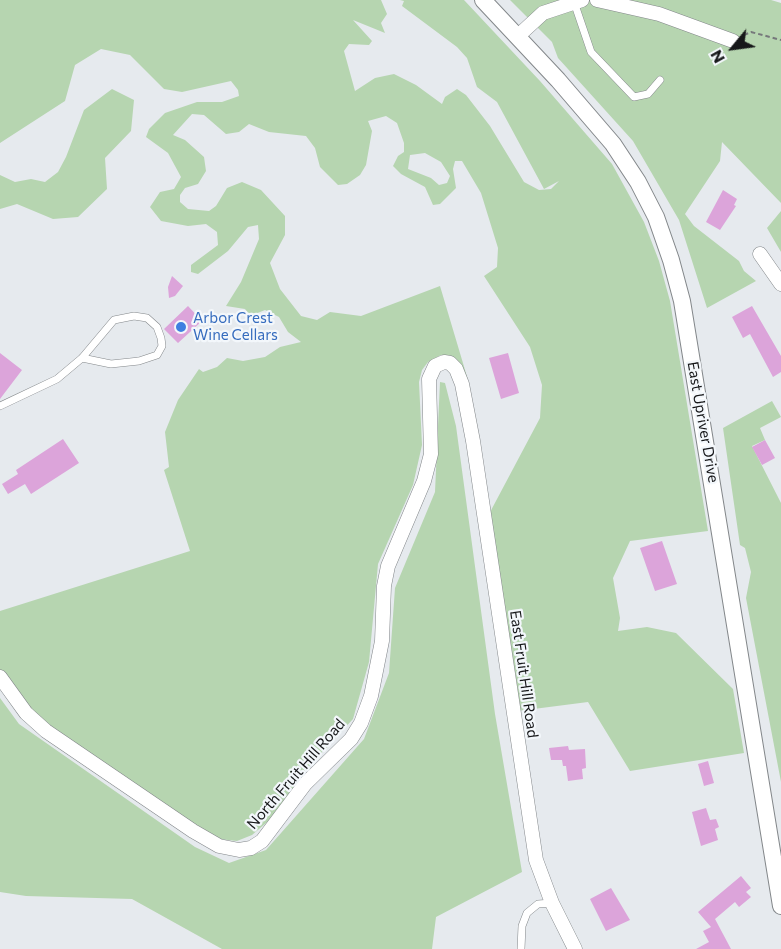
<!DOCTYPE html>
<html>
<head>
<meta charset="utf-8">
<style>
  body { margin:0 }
  #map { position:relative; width:781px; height:949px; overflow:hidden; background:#e6eaee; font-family:Commissioner,sans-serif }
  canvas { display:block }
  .north { position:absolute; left:703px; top:18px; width:60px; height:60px; -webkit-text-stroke:4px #f3f7fb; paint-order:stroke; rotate:241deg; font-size:16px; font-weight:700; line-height:24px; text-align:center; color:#161719 }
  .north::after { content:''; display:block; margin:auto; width:21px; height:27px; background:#161719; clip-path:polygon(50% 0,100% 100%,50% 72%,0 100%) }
</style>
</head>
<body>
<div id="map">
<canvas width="781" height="949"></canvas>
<div class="north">N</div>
</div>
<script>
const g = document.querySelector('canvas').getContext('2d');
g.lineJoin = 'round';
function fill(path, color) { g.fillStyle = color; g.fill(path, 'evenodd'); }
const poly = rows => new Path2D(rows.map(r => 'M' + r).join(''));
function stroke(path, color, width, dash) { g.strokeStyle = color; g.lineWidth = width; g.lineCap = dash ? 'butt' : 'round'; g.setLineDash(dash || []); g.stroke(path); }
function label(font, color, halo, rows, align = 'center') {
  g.font = font + ' Commissioner,sans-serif'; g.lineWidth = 4.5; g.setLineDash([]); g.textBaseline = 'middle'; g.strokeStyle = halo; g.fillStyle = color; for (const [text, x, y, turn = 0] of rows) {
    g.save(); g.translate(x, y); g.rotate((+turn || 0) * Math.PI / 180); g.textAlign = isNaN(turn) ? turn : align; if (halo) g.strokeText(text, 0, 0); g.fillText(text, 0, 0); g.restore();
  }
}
fill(poly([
  [0,0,381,0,387,14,381,23,385,33,353,20,372,41,369,45,349,44,344,51,355,91,375,78,394,74,416,85,442,104,445,97,457,89,466,95,490,126,524,182,539,190,551,189,559,181,544,189,497,102,477,87,467,58,457,47,402,6,404,1,400,0,464,0,540,81,612,164,644,222,659,261,670,301,708,531,630,541,613,578,620,618,618,631,647,627,676,633,733,689,744,753,630,771,588,702,518,711,488,516,540,418,542,385,530,347,484,276,497,267,498,248,481,193,462,161,455,161,453,169,456,188,440,204,433,205,425,187,401,174,393,166,398,156,404,152,404,143,397,123,386,116,368,121,372,131,366,165,360,175,347,184,338,185,320,167,315,148,306,136,269,132,249,124,239,132,226,134,204,115,192,114,173,135,185,140,204,157,206,171,198,184,185,188,180,195,180,202,188,209,209,211,216,206,227,188,242,182,261,190,285,216,285,235,270,263,280,289,301,316,317,320,330,312,361,316,440,286,468,380,456,360,441,355,428,362,422,370,419,382,422,445,413,485,378,564,369,662,353,719,304,772,272,818,252,835,237,841,219,839,190,822,47,726,28,710,0,670,0,611,190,551,164,470,169,467,165,432,178,400,199,369,203,372,217,367,227,358,243,361,265,357,280,347,301,342,288,332,279,317,265,310,250,316,245,309,226,306,241,282,259,239,258,225,248,227,228,251,198,274,191,272,191,265,218,245,217,232,206,224,188,226,161,221,150,207,160,192,174,189,181,177,168,153,146,137,149,129,165,113,197,102,222,102,239,96,238,90,231,81,182,92,164,89,130,55,101,49,75,65,65,101,0,143],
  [425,153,441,162,450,176,447,183,439,185,431,178,408,169,410,155],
  [510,0,771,0,781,3,781,203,722,142,720,161,685,214,694,226,739,261,744,271,756,281,707,308,679,220,633,141,558,58,552,42],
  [112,89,134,100,131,131,105,158,107,189,78,217,53,219,17,204,0,209,0,175,15,182,31,179,45,182,58,172,66,157,84,110],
  [781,211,781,252,767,228],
  [440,382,445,383,456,426,495,714,522,872,436,917,432,949,222,949,132,899,26,896,0,892,0,698,19,724,195,847,229,863,266,850,364,739,389,673,395,588,435,492],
  [772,401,781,417,760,428,765,440,752,446,781,503,781,782,746,598,751,572,745,548,740,545,723,428]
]), '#b6d5b0');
fill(poly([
  [723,190,737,199,734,205,736,206,720,230,706,222],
  [172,276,183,286,175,296,169,298,168,287],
  [188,306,202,321,178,343,164,329],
  [752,306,781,356,781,372,773,377,750,334,743,338,732,317],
  [0,353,22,370,0,399],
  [508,353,519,393,501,399,489,358],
  [63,439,79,463,31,494,25,484,8,494,2,484,18,474,16,470],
  [765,440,775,458,762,465,752,447],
  [662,541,677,584,655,591,640,548],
  [568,746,569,750,585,749,586,768,582,769,583,779,568,781,566,766,563,766,562,760,551,760,549,748],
  [708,761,714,783,704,786,698,764],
  [706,808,710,820,716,819,719,827,715,829,718,840,701,846,692,812],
  [741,876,751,888,746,892,751,897,739,907,735,902,715,919,731,949,696,949,709,942,703,931,711,927,698,912],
  [611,888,630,920,606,931,590,899]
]), '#dca4da');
const service = poly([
  [574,2,591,52,634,97,648,94,660,80],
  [0,406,57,379,82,358,114,320,134,316,147,318,157,327,161,338,162,346,157,355,139,361,111,364,82,358],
  [521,949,522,926,527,913,538,904,552,903]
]);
const minor = poly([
  [597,0,659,14,733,41],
  [518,36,543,13,582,0],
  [760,254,781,284],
  [0,677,26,713,46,731,193,831,219,846,239,850,251,848,262,841,305,784,351,739,361,723,371,696,382,641,384,586,388,566,424,481,431,454,429,379,435,366,444,362,450,363,456,369,462,384,473,441,536,860,552,903,575,949]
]);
const tertiary = poly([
  [483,0,558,80,613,144,638,182,656,217,671,260,682,301,781,906]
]);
stroke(service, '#83878a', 8);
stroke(minor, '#83878a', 15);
stroke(tertiary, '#83878a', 18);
stroke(poly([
  [744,35,751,32,781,40]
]), '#76787b', 2, [4.5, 3]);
stroke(service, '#fff', 7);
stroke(minor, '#fff', 14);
stroke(tertiary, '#fff', 16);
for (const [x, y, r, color] of [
  [181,327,6,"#3f7fe0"]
]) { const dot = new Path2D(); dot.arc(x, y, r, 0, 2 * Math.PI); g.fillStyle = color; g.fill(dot); stroke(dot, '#f3f7fb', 2); }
label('15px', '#366cbe', '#f3f7fb', [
  ["Arbor Crest",193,318],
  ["Wine Cellars",193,335]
], 'left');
label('15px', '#161719', '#f3f7fb', [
  ["East Upriver Drive",703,422,80],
  ["East Fruit Hill Road",524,674,82],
  ["North Fruit Hill Road",296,774,-49]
]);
</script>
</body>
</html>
